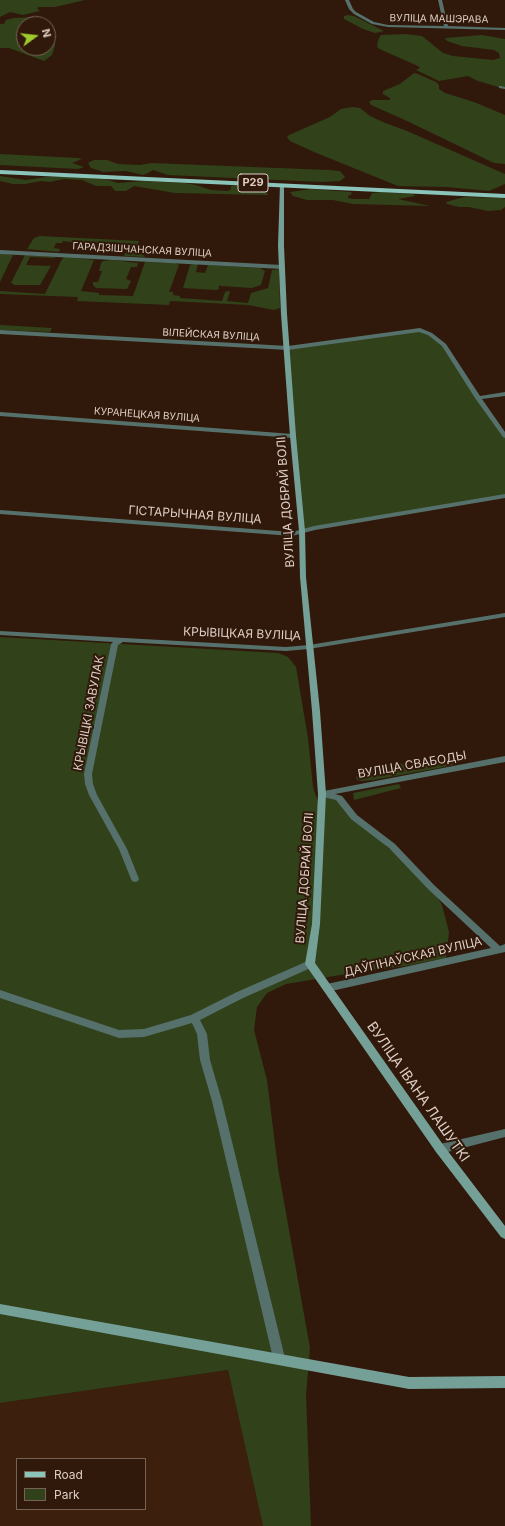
<!DOCTYPE html>
<html>
<head>
<meta charset="utf-8">
<style>
  body { margin:0 }
  #map { position:relative; width:505px; height:1526px; overflow:hidden; background:#30190a; font-family:Inter,sans-serif }
  canvas { display:block }
  .legend { position:absolute; left:16px; top:1458px; width:130px; height:52px; box-sizing:border-box; background:#30190a; border:1px solid #766155; margin:0; padding:5px 7px; list-style:none; font-size:12px; color:#decec5 }
  .legend li { display:flex; align-items:center; gap:8px; height:20px }
  .legend b { width:20px; border:1px solid #766155 }
  .north { position:absolute; left:16px; top:16px; width:40px; height:40px; box-sizing:border-box; background:#30190a; border:1px solid #766155; border-radius:50%; rotate:75deg; font-size:11px; font-weight:700; line-height:16px; text-align:center; color:#decec5 }
  .north::after { content:''; display:block; margin:auto; width:14px; height:18px; background:#9fca2e; clip-path:polygon(50% 0,100% 100%,50% 72%,0 100%) }
</style>
</head>
<body>
<div id="map">
<canvas width="505" height="1526"></canvas>
<ul class="legend">
<li><b style="height:5px;background:#8bc4ba"></b>Road</li>
<li><b style="height:11px;background:#31411a"></b>Park</li>
</ul>
<div class="north">N</div>
</div>
<script>
const g = document.querySelector('canvas').getContext('2d');
g.lineJoin = 'round';
function fill(path, color) { g.fillStyle = color; g.fill(path, 'evenodd'); }
const poly = rows => new Path2D(rows.map(r => 'M' + r).join(''));
function label(font, color, halo, rows, align = 'center') {
  g.font = font + ' Inter,sans-serif'; g.lineWidth = 4; g.setLineDash([]); g.textBaseline = 'middle'; g.strokeStyle = halo; g.fillStyle = color; for (const [text, x, y, turn = 0] of rows) {
    g.save(); g.translate(x, y); g.rotate((+turn || 0) * Math.PI / 180); g.textAlign = isNaN(turn) ? turn : align; if (halo) g.strokeText(text, 0, 0); g.fillText(text, 0, 0); g.restore();
  }
}
function stroke(path, color, width, dash) { g.strokeStyle = color; g.lineWidth = width; g.lineCap = dash ? 'butt' : 'round'; g.setLineDash(dash || []); g.stroke(path); }
fill(poly([
  [228,1370,263,1526,0,1526,0,1403],
  [17,1459,145,1459,145,1509,17,1509]
]), '#3c1f0c');
fill(poly([
  [0,0,85,0,55,7,39,7,37,8,40,11,23,15,10,12,0,17],
  [348,15,354,16,384,31,375,33,363,29,344,19,344,16],
  [42,17,42,24,24,24,24,48,48,48,48,30,55,41,55,46,52,55,44,61,9,48,0,48,0,24,4,24,6,20,14,18],
  [406,34,422,36,443,53,453,56,493,60,500,58,499,53,494,50,462,46,447,41,445,38,482,35,505,39,505,89,478,81,468,76,439,81,416,70,420,68,418,66,384,51,378,48,377,45,379,38,381,35],
  [414,73,418,74,436,82,439,85,439,89,445,93,474,102,505,115,505,164,494,163,407,121,371,105,369,102,372,100,390,100,390,98,383,94,383,91,400,84],
  [352,107,360,108,370,116,383,122,407,131,505,174,505,184,489,191,447,187,398,186,314,152,290,141,287,137,289,135,330,117,341,109],
  [0,154,78,158,82,159,72,163,84,167,78,169,0,165],
  [94,160,107,160,118,164,140,165,151,163,329,170,340,171,345,177,340,181,321,182,168,175,153,170,148,173,143,175,126,171,103,172,91,168,88,163],
  [0,176,26,180,45,177,70,177,105,179,118,183,144,181,185,183,196,185,211,190,228,191,231,189,231,186,239,185,263,187,266,190,268,195,175,193,134,186,126,191,115,191,111,186,96,186,82,180,64,179,50,182,41,181,25,184,13,184,0,181],
  [312,189,351,192,352,194,348,196,348,198,354,199,369,199,372,193,382,192,413,194,415,196,398,199,430,206,353,204,333,200,307,200,293,196,290,192],
  [464,197,502,198,505,199,505,207,501,210,488,211,469,207,459,207,447,204,446,202],
  [40,236,139,241,135,253,142,253,145,257,124,256,126,252,132,253,134,247,127,246,128,244,111,244,110,245,103,245,103,243,87,242,86,244,63,241,62,243,56,243,54,248,60,249,59,252,27,249,34,238],
  [0,253,13,255,0,282],
  [25,255,55,257,55,258,30,257,26,265,51,266,40,285,15,285,11,283],
  [65,257,94,260,81,291,99,293,99,295,133,296,145,262,176,263,179,265,169,292,173,292,173,295,180,296,180,298,222,301,225,292,229,291,230,292,227,301,248,303,251,293,268,288,272,270,279,269,280,308,274,310,248,305,170,301,169,305,77,301,78,297,0,294,0,291,45,294,62,259],
  [112,260,138,263,137,267,131,267,126,279,131,281,127,289,96,288,93,285,93,282,98,282,102,271,99,271,101,263,103,261],
  [193,264,198,264,196,272,205,273,208,265,260,268,265,271,261,285,252,288,221,286,219,285,219,289,216,290,183,288,190,265],
  [0,325,52,328,50,332,0,330],
  [420,330,430,334,444,345,505,436,505,496,302,531,288,348],
  [0,637,278,653,288,657,296,667,308,738,313,787,321,811,322,794,339,798,369,830,431,887,442,905,449,932,446,958,405,966,358,972,286,984,267,993,257,1007,254,1030,267,1080,278,1168,310,1348,306,1395,311,1526,263,1526,228,1370,0,1403],
  [450,759,453,761,454,764,450,766,373,780,361,781,357,780,356,777,362,771,371,767,383,767,400,763,408,767,413,767],
  [399,784,401,788,354,800,353,793]
]), '#31411a');
fill(poly([
  [345,0,349,0,353,9,356,12,374,22,388,25,444,26,438,0,442,0,448,26,505,28,505,30,388,27,372,24,354,14,349,9,345,0],
  [501,86,505,87,505,89,499,88,499,86,501,86],
  [0,250,282,265,285,267,282,269,0,254,0,250],
  [420,328,432,333,446,344,480,396,505,392,505,396,482,399,505,432,505,438,503,437,475,398,442,346,428,335,419,332,288,350,0,334,0,330,288,346,420,328],
  [0,412,293,434,296,436,293,438,0,416,0,412],
  [505,494,505,498,315,530,292,536,0,514,0,510,292,532,314,526,505,494],
  [505,613,505,617,309,649,286,651,123,642,118,645,92,774,93,784,97,795,127,849,139,879,138,881,135,882,132,881,131,879,119,849,89,795,85,784,84,774,111,644,113,642,0,635,0,631,286,647,309,645,505,613],
  [505,756,505,762,335,794,342,796,357,815,395,844,434,885,500,946,505,944,505,952,327,992,324,991,322,988,324,985,327,984,491,948,428,889,389,848,351,819,336,800,319,796,318,794,319,792,505,756],
  [310,960,313,961,315,964,313,967,243,998,200,1020,207,1034,210,1060,222,1101,285,1358,283,1362,279,1364,275,1362,273,1358,212,1101,200,1060,197,1034,192,1023,144,1037,119,1038,0,998,0,990,119,1030,144,1029,191,1015,237,992,310,960],
  [505,1129,505,1137,440,1154,436,1152,435,1149,436,1146,440,1144,505,1129]
]), '#56716c');
fill(poly([
  [280,184,284,185,284,246,287,314,296,436,305,531,306,577,320,711,326,794,320,924,315,963,444,1146,505,1226,505,1239,501,1237,436,1152,305,964,312,924,318,794,312,711,300,577,299,531,290,436,281,314,278,246,280,184],
  [0,1304,409,1377,505,1376,505,1388,409,1389,0,1314,0,1304]
]), '#74a098');
fill(poly([
  [0,170,505,194,505,198,0,174,0,170]
]), '#8bc4ba');
label('10px', '#decec5', '#30190a', [
  ["ВУЛІЦА МАШЭРАВА",439,19,1],
  ["ГАРАДЗІШЧАНСКАЯ ВУЛІЦА",142,250,3],
  ["ВІЛЕЙСКАЯ ВУЛІЦА",211,335,3],
  ["КУРАНЕЦКАЯ ВУЛІЦА",147,415,4]
]);
for (const [x, y, w] of [
  [253,183,30]
]) { const box = new Path2D(); box.roundRect(x - w / 2, y - 9, w, 18, 3); g.fillStyle = '#30190a'; g.fill(box); stroke(box, '#decec5', 1); }
label('bold 11px', '#decec5', null, [
  ["Р29",253,183]
]);
label('12px', '#decec5', '#30190a', [
  ["ВУЛІЦА ДОБРАЙ ВОЛІ",286,502,-94],
  ["ГІСТАРЫЧНАЯ ВУЛІЦА",195,515,4],
  ["КРЫВІЦКАЯ ВУЛІЦА",242,634,2],
  ["КРЫВІЦКІ ЗАВУЛАК",89,713,-79],
  ["ВУЛІЦА СВАБОДЫ",412,765,-10],
  ["ВУЛІЦА ДОБРАЙ ВОЛІ",305,878,-86],
  ["ДАЎГІНАЎСКАЯ ВУЛІЦА",413,957,-13]
]);
label('14px', '#decec5', '#30190a', [
  ["ВУЛІЦА ІВАНА ЛАШУТКІ",418,1092,55]
]);
</script>
</body>
</html>
